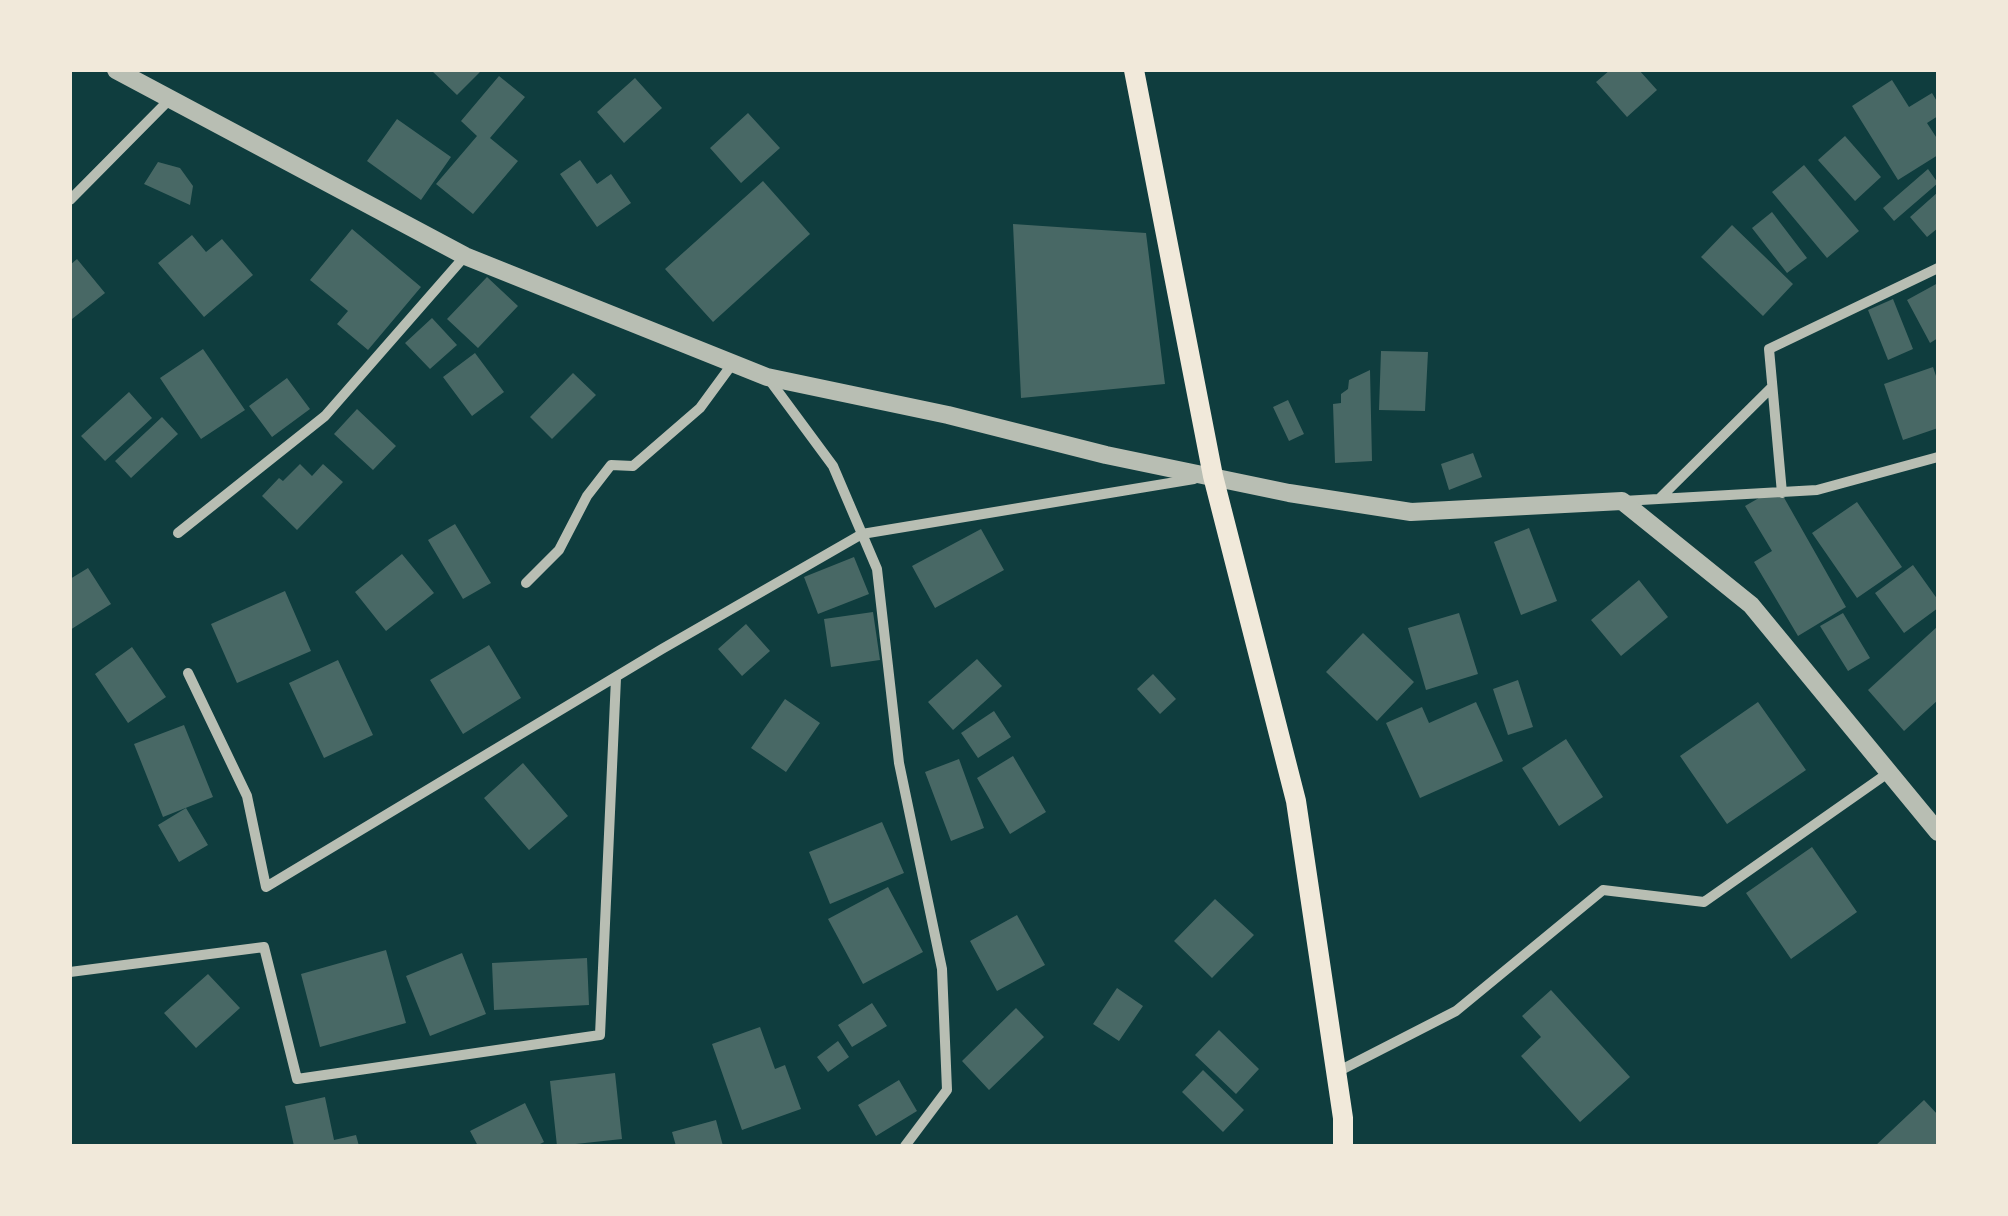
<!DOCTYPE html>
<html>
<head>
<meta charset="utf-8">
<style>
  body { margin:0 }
  #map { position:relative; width:2008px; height:1216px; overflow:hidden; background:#0f3d3e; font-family:"Exo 2",sans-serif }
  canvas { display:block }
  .frame { position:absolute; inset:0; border:72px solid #f1e9da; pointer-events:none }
</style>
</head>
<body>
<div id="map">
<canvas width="2008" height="1216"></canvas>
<div class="frame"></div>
</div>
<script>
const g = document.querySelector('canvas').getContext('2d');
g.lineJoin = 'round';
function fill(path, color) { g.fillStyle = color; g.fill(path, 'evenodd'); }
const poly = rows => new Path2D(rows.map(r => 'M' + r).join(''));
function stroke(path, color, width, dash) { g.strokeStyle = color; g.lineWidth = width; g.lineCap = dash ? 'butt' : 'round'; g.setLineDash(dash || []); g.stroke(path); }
fill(poly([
  [431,70,482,70,457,95],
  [1610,70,1639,70,1657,90,1627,117,1596,82],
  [499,76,525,97,490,138,518,161,473,214,436,184,477,136,461,121],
  [635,78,662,108,624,143,597,112],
  [1892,80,1909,107,1932,93,1938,103,1938,116,1927,123,1938,140,1938,155,1898,180,1852,106],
  [748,113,780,148,741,183,710,148],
  [397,119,451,157,421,200,367,161],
  [1845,136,1881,177,1855,201,1818,160],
  [580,160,597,184,611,174,631,203,597,227,560,174],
  [158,162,180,168,193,186,190,205,144,184],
  [1804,165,1859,231,1827,258,1772,192],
  [1928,169,1938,183,1894,221,1883,208],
  [763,181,810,234,713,322,665,269],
  [1938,192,1938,228,1927,237,1910,217],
  [1772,212,1807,258,1787,273,1752,228],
  [1013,224,1146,233,1165,384,1021,398],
  [1732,225,1793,284,1763,316,1701,257],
  [352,229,421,287,368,350,337,324,348,311,310,280],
  [192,235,206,252,222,239,253,275,204,317,158,263],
  [77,259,105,293,72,319,70,316,70,265],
  [487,277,518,306,478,348,447,319],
  [1938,283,1938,338,1930,343,1907,300],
  [1893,299,1913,349,1888,360,1868,310],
  [432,318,457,345,430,369,405,343],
  [203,349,245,410,201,439,160,378],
  [1381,351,1428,352,1425,411,1379,410],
  [475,353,504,392,472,416,443,377],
  [1933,367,1938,382,1938,428,1903,440,1884,384],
  [1370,370,1372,461,1335,463,1333,404,1341,403,1341,394,1348,389,1349,380],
  [573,373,596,395,552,439,530,417],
  [287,378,310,409,272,437,249,406],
  [129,392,152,418,105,461,81,436],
  [1288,400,1304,434,1289,441,1273,407],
  [357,409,396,446,373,470,334,434],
  [162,417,178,434,131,478,115,461],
  [1473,453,1482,477,1449,490,1441,464],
  [300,464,312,476,323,464,343,482,297,530,262,496,279,478,283,481],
  [1778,487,1846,607,1798,636,1754,562,1772,551,1745,506],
  [1857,502,1902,567,1857,598,1812,533],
  [455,524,491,583,463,599,428,540],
  [1529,528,1557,601,1521,615,1494,542],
  [981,529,1004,570,935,608,912,566],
  [402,554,434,593,386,631,355,592],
  [854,557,869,594,818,614,804,577],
  [1913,565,1938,600,1938,608,1904,633,1875,593],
  [88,568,111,604,70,630,70,579],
  [1639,580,1668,617,1621,656,1591,620],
  [285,591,311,651,237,683,211,624],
  [873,612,880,660,831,667,824,619],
  [1459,613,1478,674,1426,690,1408,628],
  [1843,613,1870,658,1848,671,1820,626],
  [746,624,770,651,742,676,718,649],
  [1938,626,1938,700,1904,731,1868,690],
  [1363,633,1414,682,1377,721,1326,672],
  [489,645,521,698,463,734,430,680],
  [132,647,166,697,128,723,95,674],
  [977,659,1002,686,953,730,928,702],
  [338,660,373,735,324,758,289,683],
  [1153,674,1176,699,1160,714,1137,689],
  [1518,680,1533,727,1508,735,1493,689],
  [785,699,820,723,786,772,751,748],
  [1476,702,1503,761,1420,798,1386,723,1422,707,1429,723],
  [1758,702,1806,770,1727,824,1680,756],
  [994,711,1011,737,978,758,961,733],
  [184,725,213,797,163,817,134,744],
  [1566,739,1603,797,1559,826,1522,768],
  [1013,756,1046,812,1010,834,977,778],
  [959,759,984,828,951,841,925,772],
  [523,763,568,816,529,850,484,798],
  [186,808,208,845,179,862,158,825],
  [882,822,904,873,830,904,809,852],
  [1812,847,1857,912,1791,959,1746,893],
  [888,887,923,952,863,984,828,919],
  [1215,899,1254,935,1212,978,1174,941],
  [1017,915,1045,965,997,991,970,941],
  [386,950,406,1023,320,1047,301,974],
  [462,953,486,1014,430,1036,406,976],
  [587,958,589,1005,494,1010,492,963],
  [208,974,240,1008,196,1048,164,1013],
  [1117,988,1143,1006,1119,1041,1093,1024],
  [1551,990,1630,1077,1580,1122,1521,1056,1541,1037,1522,1016],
  [872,1003,887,1026,852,1047,838,1025],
  [1016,1008,1044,1037,989,1090,962,1061],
  [760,1027,775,1069,785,1065,801,1109,742,1130,712,1044],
  [1219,1030,1259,1069,1236,1094,1195,1055],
  [838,1041,849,1057,828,1072,817,1057],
  [1203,1070,1244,1110,1223,1132,1182,1092],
  [615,1073,622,1139,557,1146,550,1081],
  [899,1080,917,1111,876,1136,858,1105],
  [325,1097,334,1140,356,1135,359,1146,294,1146,285,1106],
  [1924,1100,1938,1115,1938,1146,1875,1146],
  [525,1103,544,1142,536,1146,478,1146,470,1131],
  [716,1120,723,1146,676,1146,672,1132]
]), '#486865');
stroke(poly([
  [70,200,170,99],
  [768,378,833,466,877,569,899,763,942,969,947,1090,905,1146],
  [1782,493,1769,349,1938,268],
  [1659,499,1772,387],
  [1623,501,1817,490,1938,457],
  [178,533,325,416,465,256],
  [526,583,559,550,587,496,611,465,633,466,700,408,733,363],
  [188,673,247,796,266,887,662,649,862,534,1194,479],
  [70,972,264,947,297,1079,600,1035,616,678],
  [1337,1072,1456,1011,1603,890,1704,902,1888,773]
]), '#b8beb3', 10);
stroke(poly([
  [116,70,465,256,767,377,948,415,1106,455,1289,493,1411,512,1622,501,1751,605,1938,832]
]), '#b8beb3', 18);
stroke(poly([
  [1134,70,1213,476,1296,801,1343,1118,1343,1146]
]), '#f1e9da', 20);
</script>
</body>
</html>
